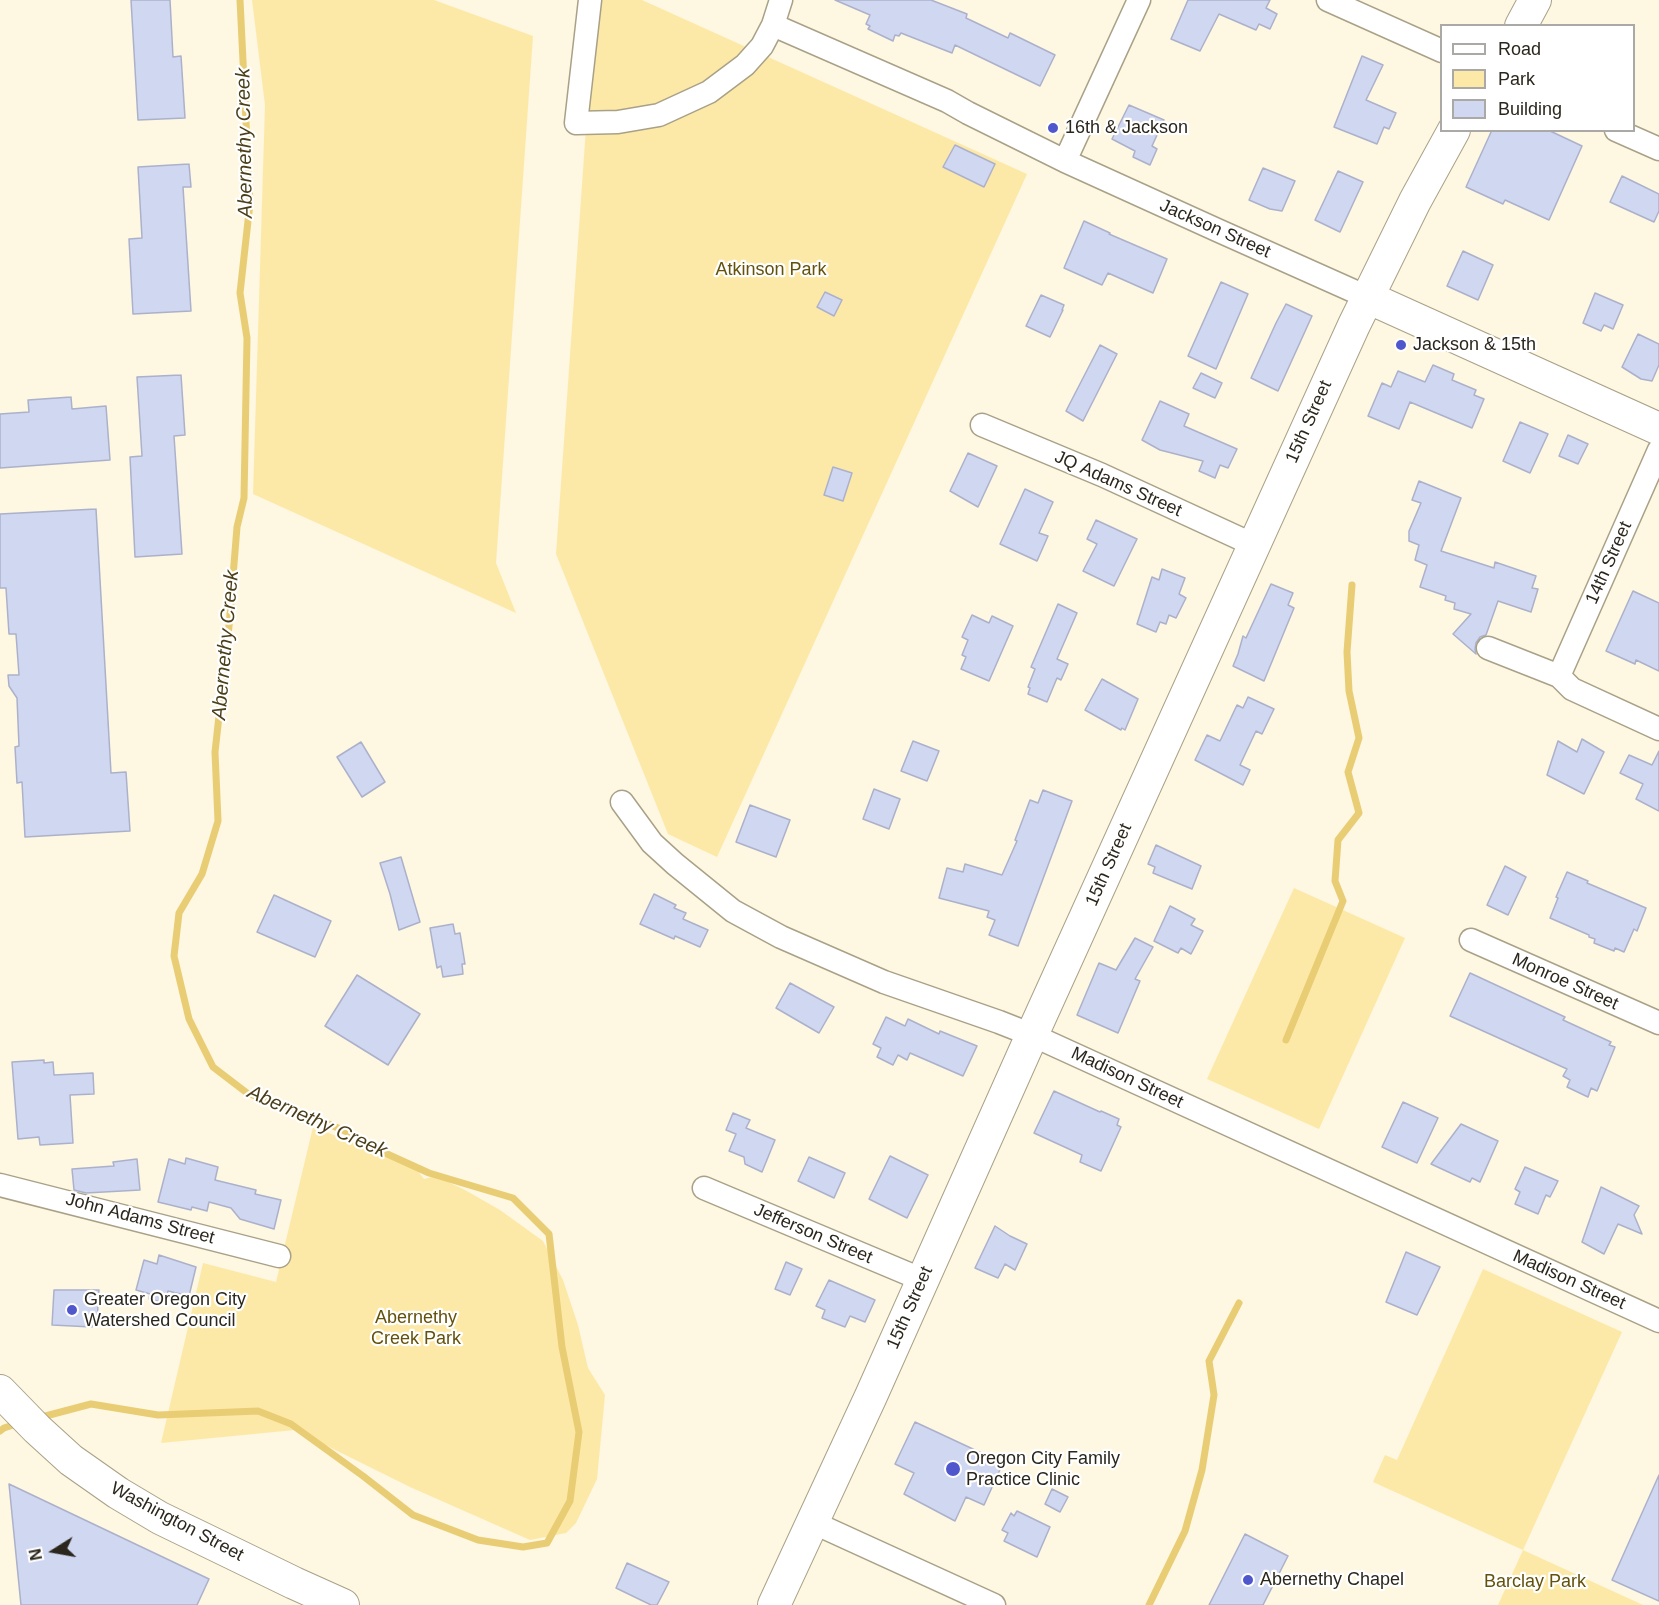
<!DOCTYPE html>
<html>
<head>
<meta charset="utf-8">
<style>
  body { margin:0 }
  #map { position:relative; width:1659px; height:1605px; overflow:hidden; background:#fef7e1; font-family:Helvetica,sans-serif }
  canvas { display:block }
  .legend { position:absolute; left:1440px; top:24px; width:195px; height:108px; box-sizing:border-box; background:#fff; border:2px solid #aaa9a5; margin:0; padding:8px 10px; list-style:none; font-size:18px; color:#2b271d }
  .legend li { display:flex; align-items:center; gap:12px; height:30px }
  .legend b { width:30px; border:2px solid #aaa9a5 }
  .north { position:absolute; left:24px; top:1521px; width:60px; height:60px; -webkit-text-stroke:4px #fff; paint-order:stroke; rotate:259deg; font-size:16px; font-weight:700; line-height:24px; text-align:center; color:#2b271d }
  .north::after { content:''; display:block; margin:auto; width:21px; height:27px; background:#2b271d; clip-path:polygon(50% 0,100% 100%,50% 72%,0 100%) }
</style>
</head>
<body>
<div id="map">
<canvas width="1659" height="1605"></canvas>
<ul class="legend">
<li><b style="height:8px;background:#fff"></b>Road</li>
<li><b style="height:16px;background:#fde9a7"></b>Park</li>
<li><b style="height:16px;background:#d0d7f1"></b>Building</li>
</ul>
<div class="north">N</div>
</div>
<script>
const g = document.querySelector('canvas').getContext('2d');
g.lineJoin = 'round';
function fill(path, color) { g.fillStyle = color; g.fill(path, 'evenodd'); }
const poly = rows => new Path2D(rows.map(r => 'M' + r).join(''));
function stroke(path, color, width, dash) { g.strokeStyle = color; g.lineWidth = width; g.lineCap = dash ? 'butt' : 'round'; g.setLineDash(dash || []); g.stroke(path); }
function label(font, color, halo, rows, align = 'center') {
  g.font = font + ' Helvetica,sans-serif'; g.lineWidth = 4.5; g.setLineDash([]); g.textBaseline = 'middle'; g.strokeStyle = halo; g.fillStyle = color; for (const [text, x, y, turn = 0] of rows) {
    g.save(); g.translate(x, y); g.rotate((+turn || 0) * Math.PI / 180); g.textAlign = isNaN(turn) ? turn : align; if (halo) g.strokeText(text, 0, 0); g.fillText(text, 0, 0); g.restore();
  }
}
fill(poly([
  [252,0,434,0,533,36,496,563,516,613,253,494,265,105],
  [595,0,642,0,1027,174,717,857,668,834,556,554],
  [1294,888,1405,938,1319,1129,1207,1079],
  [313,1127,414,1166,424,1179,436,1176,465,1190,500,1210,543,1241,563,1280,578,1325,588,1368,605,1395,597,1479,576,1523,566,1533,530,1540,410,1487,295,1430,161,1443,203,1263,276,1282],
  [1483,1269,1622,1332,1523,1550,1643,1605,1498,1605,1523,1550,1373,1482,1385,1455,1397,1460]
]), '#fde9a7');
stroke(poly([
  [1286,1040,1343,901,1335,881,1338,840,1359,813,1348,772,1359,738,1349,691,1347,652,1352,585],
  [38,1418,91,1404,158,1415,258,1411,291,1424,363,1476,413,1515,478,1540,523,1547,547,1543,570,1501,579,1432,562,1347,549,1234,513,1198,429,1173,374,1148,354,1135,315,1118,247,1093,213,1067,189,1019,174,956,179,913,202,874,218,821,215,752,229,626,237,527,244,498,247,338,240,293,250,203,240,0],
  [0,1431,4,1428,19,1423],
  [1149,1605,1185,1531,1202,1470,1214,1395,1209,1361,1239,1303]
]), '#e9cd75', 7);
const building = poly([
  [131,0,170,0,173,57,181,56,185,118,138,120,131,0],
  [835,0,931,0,967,14,966,18,1008,38,1010,33,1055,55,1040,86,955,45,952,53,901,33,899,36,895,35,893,41,868,29,870,26,866,24,870,15,835,0],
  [1188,0,1270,0,1266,8,1277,14,1270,29,1259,24,1256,30,1219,14,1200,51,1171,39,1188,0],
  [1362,56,1383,65,1366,100,1396,113,1389,129,1384,127,1377,144,1334,127,1362,56],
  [1129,105,1164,120,1152,146,1157,149,1150,165,1133,157,1135,151,1112,139,1129,105],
  [1492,130,1548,130,1582,146,1549,220,1505,200,1503,204,1466,187,1492,130],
  [955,145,995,164,984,187,943,167,955,145],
  [189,164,191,187,183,187,191,311,133,314,129,239,142,238,138,167,189,164],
  [1263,168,1295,181,1282,211,1270,209,1249,200,1263,168],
  [1338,171,1363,182,1340,232,1315,220,1338,171],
  [1622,176,1659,194,1659,211,1654,222,1610,202,1622,176],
  [1084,221,1110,233,1109,234,1167,259,1153,293,1108,273,1102,285,1064,268,1084,221],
  [1463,251,1493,265,1478,300,1447,286,1463,251],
  [1221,282,1248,294,1216,369,1188,356,1221,282],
  [825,292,842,300,834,316,817,307,825,292],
  [1595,293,1623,305,1613,329,1604,325,1601,331,1583,323,1595,293],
  [1041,295,1064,305,1062,310,1063,310,1050,337,1026,326,1041,295],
  [1286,304,1312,316,1278,391,1251,378,1276,323,1286,304],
  [1638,334,1659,344,1659,365,1652,381,1641,379,1622,367,1638,334],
  [1100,345,1117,354,1083,421,1066,411,1100,345],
  [1433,365,1454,374,1452,380,1476,390,1474,395,1484,399,1472,428,1410,402,1399,429,1368,416,1382,383,1391,387,1398,371,1425,382,1433,365],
  [1201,373,1222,383,1215,398,1193,388,1201,373],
  [181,375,185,435,174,436,182,554,135,557,130,457,142,456,137,377,181,375],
  [71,397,72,409,106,406,110,460,0,468,0,414,29,412,28,400,71,397],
  [1160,401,1189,414,1184,426,1237,449,1228,468,1220,465,1215,478,1199,471,1203,461,1160,450,1142,440,1160,401],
  [1520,422,1548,434,1530,473,1503,461,1520,422],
  [1568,435,1588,444,1578,464,1559,456,1568,435],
  [968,453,997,466,978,507,950,491,968,453],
  [833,467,852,473,843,501,824,495,833,467],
  [1419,481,1461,498,1441,551,1494,568,1495,562,1536,576,1532,588,1538,589,1531,612,1498,601,1486,635,1480,637,1476,643,1475,649,1476,654,1453,634,1471,614,1454,609,1455,603,1445,600,1446,596,1420,587,1427,565,1415,560,1419,545,1409,541,1409,531,1421,503,1412,500,1419,481],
  [1025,489,1053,502,1039,533,1048,536,1037,561,1000,544,1025,489],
  [96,509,111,773,126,772,130,831,25,837,22,782,17,783,15,747,19,746,17,698,9,686,8,675,19,675,16,634,9,634,6,588,0,588,0,514,96,509],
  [1096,520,1137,539,1114,586,1083,571,1097,544,1087,539,1096,520],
  [1162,569,1185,578,1179,594,1186,598,1176,618,1169,615,1166,624,1160,622,1156,632,1137,624,1152,577,1159,580,1162,569],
  [1271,584,1293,593,1288,605,1294,608,1264,681,1233,666,1238,654,1243,636,1246,638,1271,584],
  [1633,591,1659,603,1659,671,1636,660,1635,664,1606,651,1633,591],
  [1058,604,1077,613,1057,659,1068,664,1061,680,1057,678,1047,702,1028,694,1030,688,1028,687,1035,669,1031,667,1058,604],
  [972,615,989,623,992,616,1013,626,989,681,961,669,966,657,962,655,968,640,962,637,972,615],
  [1102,679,1138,699,1125,730,1122,728,1121,730,1085,710,1102,679],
  [1248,697,1274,709,1262,734,1256,731,1240,765,1250,770,1243,785,1195,760,1207,735,1220,741,1237,705,1243,708,1248,697],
  [1582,739,1604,752,1584,794,1547,775,1558,741,1577,752,1582,739],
  [913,741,939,751,927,781,901,771,913,741],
  [361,742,385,782,362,797,337,757,361,742],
  [1659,751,1659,811,1636,799,1643,784,1620,773,1629,755,1652,765,1659,751],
  [874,789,900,799,889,829,863,819,874,789],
  [1043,790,1072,801,1018,946,989,935,995,920,987,917,989,911,939,898,947,868,963,872,965,864,1002,875,1017,841,1015,840,1030,800,1038,803,1043,790],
  [750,805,790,820,776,857,736,842,750,805],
  [1156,845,1201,866,1192,889,1153,873,1155,867,1148,864,1156,845],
  [401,857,420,922,399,930,390,894,380,863,401,857],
  [1505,866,1526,877,1508,915,1487,905,1505,866],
  [1567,872,1588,881,1587,883,1646,908,1637,931,1634,929,1624,952,1615,948,1614,951,1594,943,1595,939,1589,937,1589,935,1550,918,1558,898,1556,897,1567,872],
  [654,894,676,905,674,908,686,913,683,919,708,930,700,947,675,936,674,939,640,924,654,894],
  [274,895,331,921,315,957,257,932,274,895],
  [1170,906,1195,919,1191,925,1203,931,1191,954,1181,948,1178,953,1154,941,1170,906],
  [453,924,455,934,460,933,465,964,462,964,463,974,443,977,441,966,437,968,430,928,453,924],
  [1135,938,1153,947,1135,979,1140,981,1118,1033,1077,1015,1099,963,1116,970,1135,938],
  [1470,973,1565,1017,1563,1020,1611,1042,1609,1045,1615,1047,1597,1091,1591,1088,1588,1097,1567,1087,1570,1080,1563,1076,1567,1069,1450,1016,1470,973],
  [357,975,420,1014,388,1065,325,1026,357,975],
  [790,983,834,1007,819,1033,776,1008,790,983],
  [886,1017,905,1026,908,1019,939,1034,940,1031,977,1046,963,1076,910,1053,907,1060,898,1055,893,1065,877,1057,881,1048,873,1044,886,1017],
  [44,1060,44,1063,53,1062,54,1075,93,1073,94,1094,70,1095,73,1143,40,1145,39,1137,18,1139,12,1062,44,1060],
  [1054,1091,1100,1112,1101,1111,1119,1119,1117,1125,1121,1127,1101,1171,1080,1162,1082,1155,1034,1133,1054,1091],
  [1403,1102,1438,1118,1417,1163,1382,1147,1403,1102],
  [733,1113,750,1120,746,1128,775,1140,762,1172,745,1164,744,1157,729,1151,736,1134,726,1130,733,1113],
  [1461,1124,1498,1141,1480,1182,1472,1178,1470,1182,1431,1164,1461,1124],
  [890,1156,928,1175,907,1218,869,1199,890,1156],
  [809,1157,845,1173,834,1198,798,1181,809,1157],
  [186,1158,218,1167,215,1180,256,1190,255,1194,281,1200,274,1229,240,1219,231,1208,209,1202,207,1211,192,1207,191,1210,158,1202,169,1159,185,1164,186,1158],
  [137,1159,140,1190,86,1193,74,1190,72,1169,114,1166,113,1162,137,1159],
  [1525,1167,1558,1181,1550,1197,1546,1195,1538,1214,1515,1204,1520,1192,1515,1189,1525,1167],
  [1601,1187,1639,1206,1634,1215,1642,1234,1618,1224,1604,1254,1582,1242,1601,1187],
  [995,1226,1010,1236,1027,1244,1015,1270,1005,1264,998,1278,975,1268,995,1226],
  [1406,1252,1440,1267,1417,1315,1386,1302,1406,1252],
  [159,1255,196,1267,189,1296,168,1291,165,1303,149,1299,150,1294,136,1290,144,1260,157,1264,159,1255],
  [786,1262,802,1269,790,1295,775,1289,786,1262],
  [829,1280,875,1300,865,1322,850,1316,845,1327,822,1318,825,1310,816,1306,829,1280],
  [54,1290,99,1290,97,1321,92,1320,92,1327,52,1325,54,1290],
  [915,1422,1003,1463,984,1505,966,1497,955,1521,904,1494,914,1473,895,1464,915,1422],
  [1659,1475,1659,1601,1612,1580,1659,1475],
  [9,1484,209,1579,197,1605,21,1605,9,1484],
  [1052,1489,1068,1497,1060,1512,1045,1504,1052,1489],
  [1017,1511,1050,1527,1037,1557,1004,1541,1008,1533,1002,1530,1011,1513,1014,1516,1017,1511],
  [1245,1534,1288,1556,1263,1605,1209,1605,1245,1534],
  [627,1563,669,1582,657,1605,651,1605,616,1588,627,1563]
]);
fill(building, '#d0d7f1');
stroke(building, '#acb1cb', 1.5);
const street = poly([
  [590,0,576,123,618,122,659,115,709,92,745,65,762,46,773,25,781,0],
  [1328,0,1442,51],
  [773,25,947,101,968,113,1065,161,1217,230,1367,297],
  [1616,130,1659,149],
  [1065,161,1139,0],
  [982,425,1102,475,1254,545],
  [1488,648,1559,676,1572,689,1659,729],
  [1559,676,1659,450],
  [622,802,652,843,675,864,733,911,781,937,884,982,999,1022,1032,1035,1659,1321],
  [1471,940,1659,1023],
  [0,1185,279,1256],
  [704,1188,923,1280],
  [812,1522,994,1605]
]);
const secondary = poly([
  [1521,26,1535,0],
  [1367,297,1659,429],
  [0,1391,37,1429,71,1460,118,1493,160,1518,294,1583,343,1605],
  [774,1605,871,1396,1032,1035,1354,325,1415,201,1454,130]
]);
stroke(street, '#a9a187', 25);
stroke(secondary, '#a9a187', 34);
stroke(street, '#fff', 22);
stroke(secondary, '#fff', 32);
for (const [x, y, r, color] of [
  [1053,128,6,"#5057cd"],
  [1401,345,6,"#5057cd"],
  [72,1310,6,"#5057cd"],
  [953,1469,8,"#5057cd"],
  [1248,1580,6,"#5057cd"]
]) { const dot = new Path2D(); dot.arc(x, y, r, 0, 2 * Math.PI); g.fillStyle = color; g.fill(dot); stroke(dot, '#fff', 2); }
label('18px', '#2b271d', '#fff', [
  ["16th & Jackson",1065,128],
  ["Jackson & 15th",1413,345],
  ["Greater Oregon City",84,1300],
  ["Watershed Council",84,1321],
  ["Oregon City Family",966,1459],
  ["Practice Clinic",966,1480],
  ["Abernethy Chapel",1260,1580]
], 'left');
label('18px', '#2b271d', '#fff', [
  ["Jackson Street",1215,229,24],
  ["15th Street",1309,422,-66],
  ["JQ Adams Street",1118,484,24],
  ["14th Street",1609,563,-66],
  ["15th Street",1109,865,-66],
  ["Monroe Street",1565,982,24],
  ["Madison Street",1127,1078,25],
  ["John Adams Street",140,1219,15],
  ["Jefferson Street",813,1234,23],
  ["Madison Street",1569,1280,24],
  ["15th Street",910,1308,-66],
  ["Washington Street",177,1522,28]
]);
label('18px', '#64520b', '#fff', [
  ["Atkinson Park",771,270],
  ["Abernethy",416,1318],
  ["Creek Park",416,1339],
  ["Barclay Park",1535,1582]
]);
label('italic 20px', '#4b3f19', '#fff', [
  ["Abernethy Creek",245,143,-91],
  ["Abernethy Creek",226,645,-85],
  ["Abernethy Creek",317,1122,24]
]);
</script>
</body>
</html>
